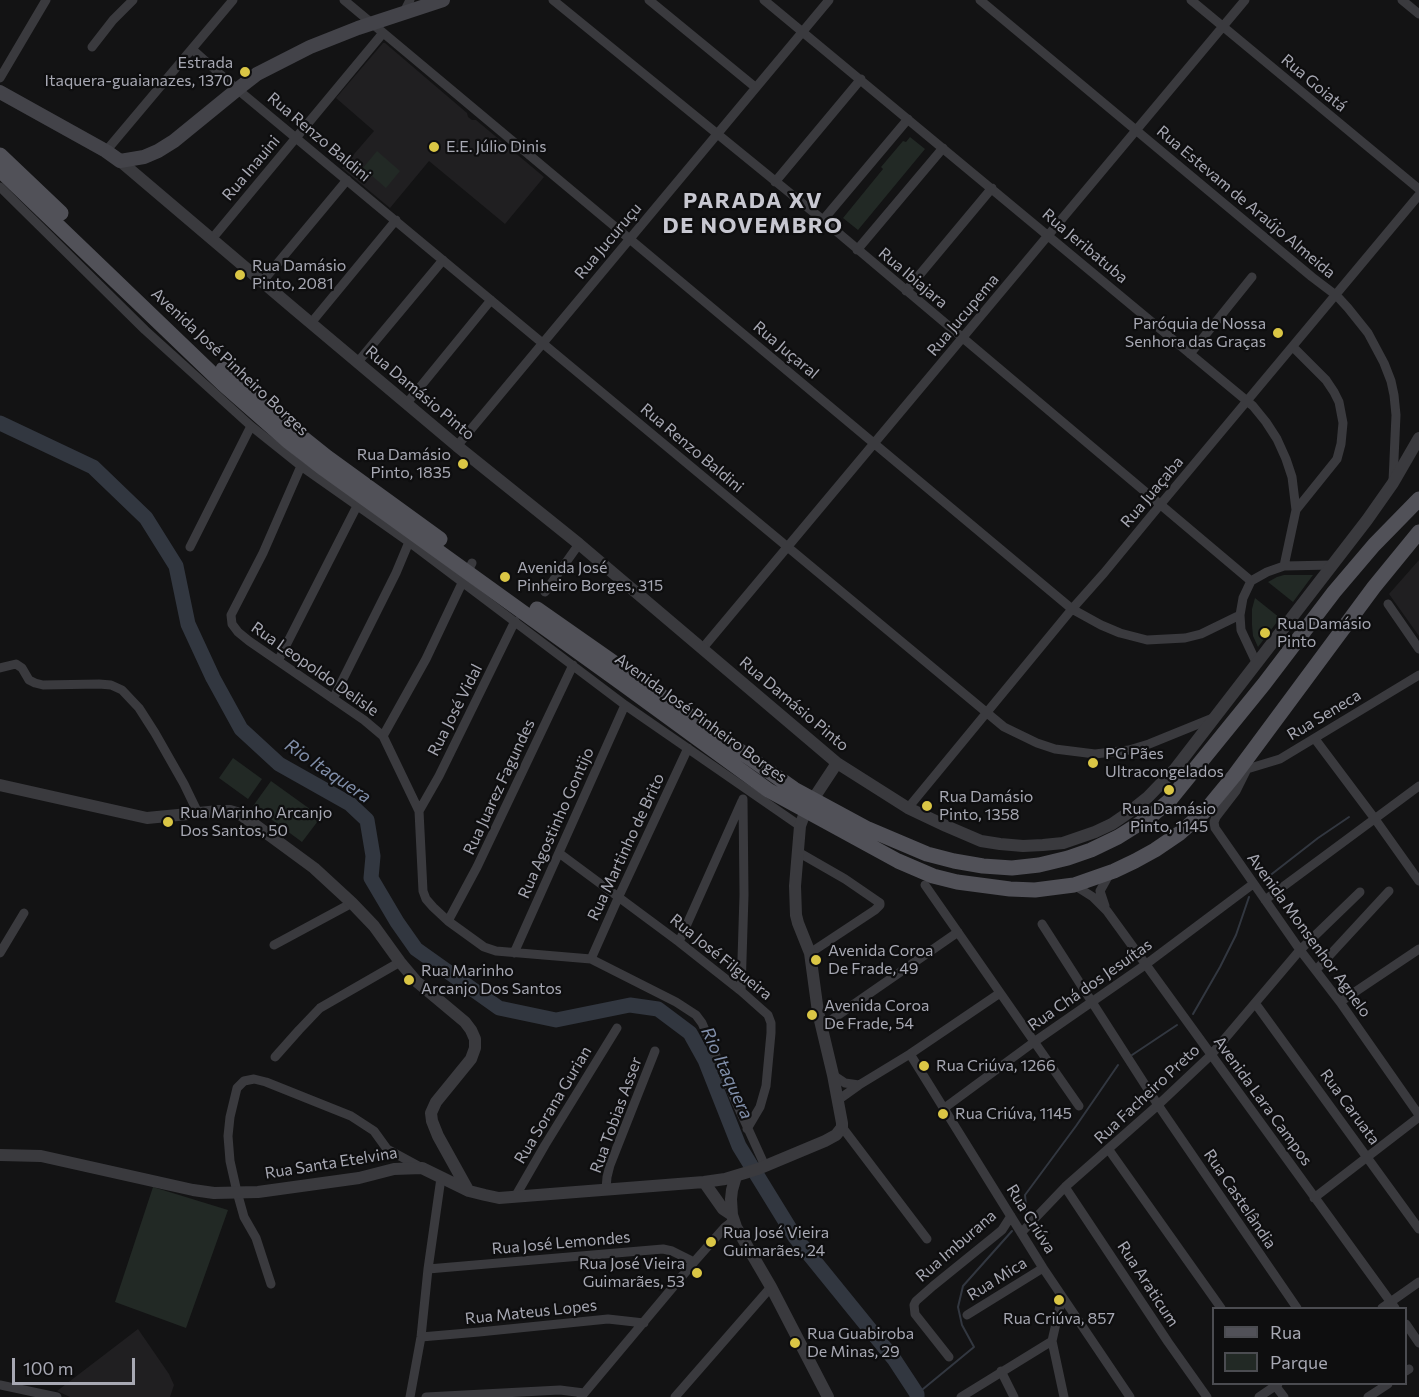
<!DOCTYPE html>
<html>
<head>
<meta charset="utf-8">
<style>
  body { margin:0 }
  #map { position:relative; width:1419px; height:1397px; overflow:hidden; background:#131314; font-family:Commissioner,sans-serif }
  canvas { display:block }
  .legend { position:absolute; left:1212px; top:1307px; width:195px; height:78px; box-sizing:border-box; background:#0e0e0f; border:2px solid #4b4c51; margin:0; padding:8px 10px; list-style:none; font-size:18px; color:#a7a8b3 }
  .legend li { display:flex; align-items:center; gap:12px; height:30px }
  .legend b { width:30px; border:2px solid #4b4c51 }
  .scale { position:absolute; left:12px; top:1358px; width:123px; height:27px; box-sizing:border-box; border:3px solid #a7a8b3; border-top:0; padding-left:8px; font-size:18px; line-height:21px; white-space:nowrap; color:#a7a8b3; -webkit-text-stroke:4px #0e0e0f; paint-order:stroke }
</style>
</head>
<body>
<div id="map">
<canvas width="1419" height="1397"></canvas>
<ul class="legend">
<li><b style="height:8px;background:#515158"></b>Rua</li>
<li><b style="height:16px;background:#222925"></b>Parque</li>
</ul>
<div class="scale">100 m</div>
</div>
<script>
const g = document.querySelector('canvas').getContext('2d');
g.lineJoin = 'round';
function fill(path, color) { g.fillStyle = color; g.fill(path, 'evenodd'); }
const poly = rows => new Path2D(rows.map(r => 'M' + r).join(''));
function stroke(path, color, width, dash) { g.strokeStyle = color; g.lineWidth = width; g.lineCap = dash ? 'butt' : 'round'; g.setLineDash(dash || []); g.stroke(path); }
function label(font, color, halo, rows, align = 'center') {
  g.font = font + ' Commissioner,sans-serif'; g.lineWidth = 4.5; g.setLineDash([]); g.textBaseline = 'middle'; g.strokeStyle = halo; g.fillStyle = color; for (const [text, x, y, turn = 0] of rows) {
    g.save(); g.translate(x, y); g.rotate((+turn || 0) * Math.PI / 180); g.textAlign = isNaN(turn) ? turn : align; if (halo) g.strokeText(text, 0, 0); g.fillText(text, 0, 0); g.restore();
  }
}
fill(poly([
  [383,43,385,43,467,113,468,117,472,120,476,120,544,177,505,224,429,161,390,208,342,168,374,131,336,98],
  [1419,560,1419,636,1389,594],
  [138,1329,169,1374,174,1385,170,1397,70,1397,57,1391]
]), '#201f21');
fill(poly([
  [910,137,925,149,858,230,843,218,883,169,881,167,903,141,906,142],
  [377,151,400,171,386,188,363,168],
  [1284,575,1313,575,1293,602,1268,582,1277,577],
  [1255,598,1280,618,1258,647,1253,636,1252,625,1252,609],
  [233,758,262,779,248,799,219,778],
  [271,781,321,817,302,842,253,806],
  [153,1187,228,1210,186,1328,115,1302]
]), '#222925');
stroke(poly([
  [1268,877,1318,838,1349,817],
  [1193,1014,1220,967,1236,935,1249,897],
  [1132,1055,1177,1025],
  [1027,1216,1025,1195,1076,1126,1118,1065],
  [917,1394,974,1347,962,1325,958,1307,963,1286,1012,1231]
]), '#323740', 2);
stroke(poly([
  [0,423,93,467,146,518,176,566,188,624,213,678,241,729,279,764,350,804,367,820,373,856,371,878,397,922,416,949,499,1008,556,1020,630,1005,658,1009,690,1033,705,1060,739,1146,795,1237,894,1359,917,1394,917,1397]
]), '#323740', 15);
stroke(poly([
  [344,0,1072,609,1101,625,1120,633,1147,640,1185,638,1201,634,1240,615],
  [553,0,823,220,1251,581],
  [649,0,755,87],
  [764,0,1253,406,1266,422,1277,439,1286,459,1292,477,1296,510,1284,566],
  [980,0,1312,277,1337,296,1348,308,1368,333,1384,363,1391,381,1394,395,1396,415,1393,481],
  [1191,0,1419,189],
  [1402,0,1419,14],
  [404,12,410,0],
  [92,47,113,20,133,0],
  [192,49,237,89,1004,727,1037,743,1055,749,1095,754,1129,750,1149,744,1213,718],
  [0,78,46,0],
  [106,151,233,0],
  [775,182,861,79],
  [0,187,145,330,251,426,301,466,409,542,625,705,800,826],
  [823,220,908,119],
  [211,240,383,33],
  [857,250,943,148],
  [262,282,347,180],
  [906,291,992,188],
  [311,323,396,220],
  [1293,347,1326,380,1334,392,1339,402,1343,423,1341,444,1337,459,1296,510],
  [1190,354,1252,277],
  [357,363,443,260],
  [407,403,491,300],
  [457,446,829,0],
  [301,466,263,553,231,615,232,624,238,632,249,641,364,720,383,736,419,811,423,891,426,899,433,907,448,921,484,947,496,951,591,959,676,1002,696,1015,702,1023,735,1100,765,1166],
  [190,547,251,426],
  [545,592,579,544],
  [1388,604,1419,649],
  [702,649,1245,0],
  [278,661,357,506],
  [1256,662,1241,630,1240,615,1243,598,1251,581,1267,572,1284,566,1332,565],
  [0,668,16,664,22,668,29,680,35,683,43,685,99,684,111,685,122,690,139,708,155,733,184,784,198,813],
  [333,699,396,573,409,542],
  [383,736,426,659,463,581,472,563],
  [1315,739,1375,819,1419,881],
  [1243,766,1247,769,1280,759,1419,675],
  [1247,769,1236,791,1216,817,1214,822,1215,828,1300,950,1340,1002,1419,1115],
  [908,808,1072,609,1104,573,1160,505,1419,195],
  [419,811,439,776,515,621],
  [798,852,845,879,880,903,880,905,875,910,810,953],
  [559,853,679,942,741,991,768,1015,771,1023,771,1033,766,1086,760,1107,747,1129],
  [925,885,1079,1106],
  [1074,885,1093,897,1107,911,1395,1308],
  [1265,900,1419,786],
  [1105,906,1100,891,1110,873],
  [448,921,477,867,573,665],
  [1042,924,1158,1105,1297,1308],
  [679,942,742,801],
  [274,945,352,903],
  [0,953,24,913],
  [514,953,625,705],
  [591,959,619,896,688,748],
  [1316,970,1389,891],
  [741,991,744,895,743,799],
  [1340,1002,1419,949],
  [1255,1003,1419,1229],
  [821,1027,958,932],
  [910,1054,1043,1268,1130,1397],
  [275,1057,299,1030,320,1008,400,962],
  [833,1075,845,1083,859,1085],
  [838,1100,859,1085,910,1054,1000,993],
  [943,1109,1034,1042,1145,965,1253,884],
  [842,1127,927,1239],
  [1109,1150,1221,1308],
  [1065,1187,1168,1342,1207,1397],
  [606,1189,607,1177,610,1165,655,1051],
  [515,1197,545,1145,617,1028],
  [1314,1198,1419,1117],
  [1021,1233,1065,1187,1158,1105,1211,1055,1300,950,1360,892],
  [428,1269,663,1249,672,1251,694,1262],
  [271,1284,256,1238,244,1217,237,1192,230,1161,228,1136,230,1117,237,1088,244,1081,254,1079,266,1082,351,1116,374,1131,387,1149,422,1168],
  [1062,1297,1052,1341,1064,1397],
  [1382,1308,1419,1282],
  [967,1315,1043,1268],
  [1406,1324,1419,1343],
  [421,1337,479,1332,608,1319,644,1323],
  [949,1357,915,1314,914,1305,916,1301,933,1286,996,1235,1002,1230,1011,1216],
  [1001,1371,1014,1397],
  [1406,1371,1409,1369],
  [1274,1384,1284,1397],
  [0,1385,57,1397],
  [410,1397,421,1337,428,1269,441,1178],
  [426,1397,560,1390,584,1393],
  [581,1397,694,1262,725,1227,734,1220],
  [675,1397,771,1287],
  [961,1397,1052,1341],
  [1259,1397,1278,1384],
  [1368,1397,1388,1384]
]), '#3a3a3e', 9);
stroke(poly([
  [120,161,293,308,457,446,579,544,837,763,908,808,946,826,981,841,1000,844,1023,846,1043,845,1063,843,1095,832,1112,824,1128,813,1148,797,1175,769,1367,520,1393,483,1419,438],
  [0,785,147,818,219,811,230,811,240,814,250,821,314,868,352,903,374,926,400,962,416,981,465,1022,471,1030,475,1039,475,1048,471,1059,436,1102,431,1113,432,1121,438,1136,468,1190],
  [0,1155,41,1156,193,1190,214,1193,258,1192,359,1178,394,1169,422,1168,469,1191,485,1195,499,1198,704,1182,725,1179,758,1169,825,1141,836,1135,840,1130,842,1127,842,1123,833,1075,818,1012,810,953,798,923,796,915,795,886,800,826,806,810,837,763],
  [736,1176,732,1190,731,1199,732,1215,736,1227,771,1287,828,1397],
  [704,1182,723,1209,732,1215]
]), '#3a3a3e', 12);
stroke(poly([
  [0,92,106,151,120,161,144,157,158,151,174,141,239,88,257,74,310,47,358,28,443,0]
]), '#434349', 14);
stroke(poly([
  [0,155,61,213],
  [0,170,223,384,289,442,324,469,624,685,768,790,898,861,933,876,957,882,1010,889,1035,890,1074,885,1114,871,1135,861,1155,850,1180,833,1206,810,1234,776,1374,587,1419,532],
  [223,369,262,405,327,457,440,539],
  [537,609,767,770,794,789,868,829,927,854,954,861,983,866,1012,868,1039,865,1068,858,1091,850,1118,837,1150,817,1169,801,1264,684,1334,592,1374,545,1419,499]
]), '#515158', 15);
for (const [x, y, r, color] of [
  [245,72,6,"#dac645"],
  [434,147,6,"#dac645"],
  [240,275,6,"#dac645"],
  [1278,333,6,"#dac645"],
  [463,464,6,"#dac645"],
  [505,577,6,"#dac645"],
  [1265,633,6,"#dac645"],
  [1093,763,6,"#dac645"],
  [1169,790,6,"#dac645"],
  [927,806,6,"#dac645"],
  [168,822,6,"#dac645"],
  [816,960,6,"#dac645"],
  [409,980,6,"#dac645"],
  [812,1015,6,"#dac645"],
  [924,1066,6,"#dac645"],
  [943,1114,6,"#dac645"],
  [711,1242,6,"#dac645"],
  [697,1273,6,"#dac645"],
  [1059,1300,6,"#dac645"],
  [795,1343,6,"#dac645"]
]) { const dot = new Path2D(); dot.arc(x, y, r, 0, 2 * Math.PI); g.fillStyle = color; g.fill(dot); stroke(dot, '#0e0e0f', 2); }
label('16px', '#a7a8b3', '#0e0e0f', [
  ["Estrada",233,63,"right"],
  ["Itaquera-guaianazes, 1370",233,81,"right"],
  ["E.E. Júlio Dinis",446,147],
  ["Rua Damásio",252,266],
  ["Pinto, 2081",252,284],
  ["Paróquia de Nossa",1266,324,"right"],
  ["Senhora das Graças",1266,342,"right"],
  ["Rua Damásio",451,455,"right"],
  ["Pinto, 1835",451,473,"right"],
  ["Avenida José",517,568],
  ["Pinheiro Borges, 315",517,586],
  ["Rua Damásio",1277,624],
  ["Pinto",1277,642],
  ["PG Pães",1105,754],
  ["Ultracongelados",1105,772],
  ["Rua Damásio",939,797],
  ["Pinto, 1358",939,815],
  ["Rua Damásio",1169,809,"center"],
  ["Pinto, 1145",1169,827,"center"],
  ["Rua Marinho Arcanjo",180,813],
  ["Dos Santos, 50",180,831],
  ["Avenida Coroa",828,951],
  ["De Frade, 49",828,969],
  ["Rua Marinho",421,971],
  ["Arcanjo Dos Santos",421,989],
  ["Avenida Coroa",824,1006],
  ["De Frade, 54",824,1024],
  ["Rua Criúva, 1266",936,1066],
  ["Rua Criúva, 1145",955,1114],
  ["Rua José Vieira",723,1233],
  ["Guimarães, 24",723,1251],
  ["Rua José Vieira",685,1264,"right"],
  ["Guimarães, 53",685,1282,"right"],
  ["Rua Criúva, 857",1059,1319,"center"],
  ["Rua Guabiroba",807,1334],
  ["De Minas, 29",807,1352]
], 'left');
label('16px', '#a7a8b3', '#0e0e0f', [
  ["Rua Goiatá",1314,83,40],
  ["Rua Renzo Baldini",319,137,40],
  ["Rua Inauini",251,168,-50],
  ["Rua Estevam de Araújo Almeida",1246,202,40],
  ["Rua Jucuruçu",608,241,-50],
  ["Rua Jeribatuba",1085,246,40],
  ["Rua Ibiajara",913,278,40],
  ["Rua Jucupema",963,315,-50],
  ["Rua Juçaral",786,350,40],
  ["Avenida José Pinheiro Borges",230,362,43],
  ["Rua Damásio Pinto",420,393,40],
  ["Rua Renzo Baldini",692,448,40],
  ["Rua Juaçaba",1152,492,-50],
  ["Rua Leopoldo Delisle",315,669,35],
  ["Rua Damásio Pinto",794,704,40],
  ["Rua José Vidal",455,710,-63],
  ["Rua Seneca",1324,715,-31],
  ["Avenida José Pinheiro Borges",701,718,36],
  ["Rua Juarez Fagundes",499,787,-65],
  ["Rua Agostinho Gontijo",556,823,-66],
  ["Rua Martinho de Brito",626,847,-65],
  ["Avenida Monsenhor Agnelo",1309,935,54],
  ["Rua José Filgueira",721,957,39],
  ["Rua Chá dos Jesuítas",1090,985,-35],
  ["Rua Facheiro Preto",1147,1094,-43],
  ["Avenida Lara Campos",1263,1101,54],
  ["Rua Sorana Gurian",553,1105,-59],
  ["Rua Caruata",1350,1107,54],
  ["Rua Tobias Asser",616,1115,-70],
  ["Rua Santa Etelvina",331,1163,-9],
  ["Rua Castelândia",1240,1199,56],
  ["Rua Criúva",1031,1219,58],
  ["Rua José Lemondes",561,1243,-5],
  ["Rua Imburana",956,1246,-41],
  ["Rua Mica",997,1279,-32],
  ["Rua Araticum",1148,1284,57],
  ["Rua Mateus Lopes",531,1312,-6]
]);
label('italic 18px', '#818faa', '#0e0e0f', [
  ["Rio Itaquera",328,771,34],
  ["Rio Itaquera",727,1073,65]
]);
g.letterSpacing = '1.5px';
label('bold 22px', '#c7c7d0', '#0e0e0f', [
  ["PARADA XV",753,201],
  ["DE NOVEMBRO",753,226]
]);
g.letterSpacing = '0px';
</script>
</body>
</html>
